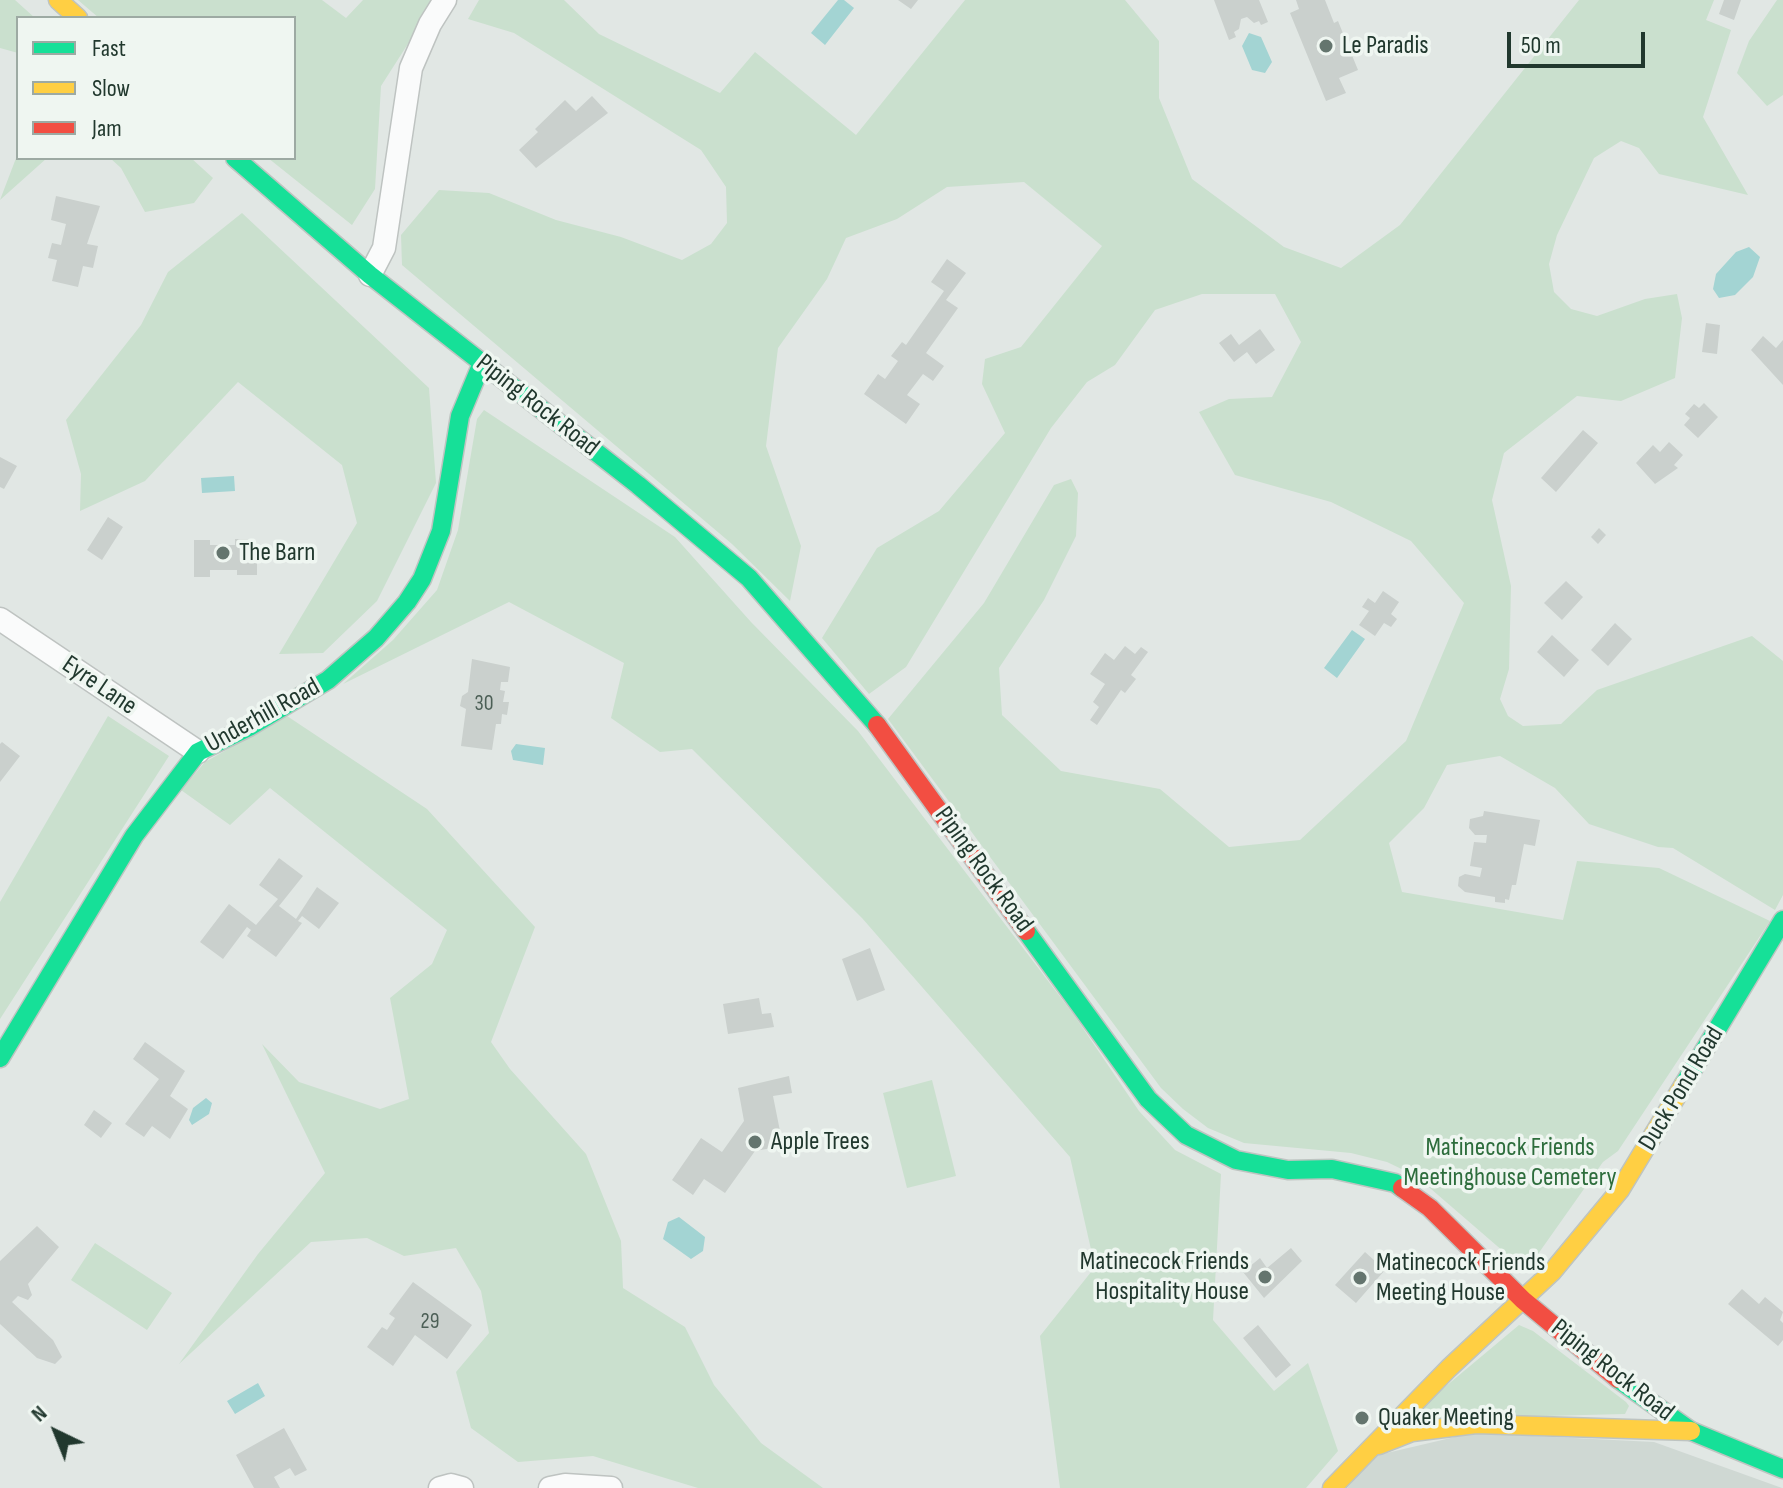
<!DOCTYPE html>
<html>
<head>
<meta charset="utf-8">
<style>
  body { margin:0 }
  #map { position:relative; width:1783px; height:1488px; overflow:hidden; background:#e1e7e4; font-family:"Sofia Sans Condensed",sans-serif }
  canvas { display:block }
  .legend { position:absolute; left:16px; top:16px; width:280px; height:144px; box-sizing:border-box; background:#eff6f1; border:2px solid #9daaa3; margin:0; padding:10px 14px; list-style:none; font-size:24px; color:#21382e }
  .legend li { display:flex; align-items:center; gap:16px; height:40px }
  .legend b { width:40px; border:2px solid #9daaa3 }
  .north { position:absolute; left:16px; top:1392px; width:80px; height:80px; -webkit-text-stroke:6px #eff6f1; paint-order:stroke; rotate:317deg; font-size:22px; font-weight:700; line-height:32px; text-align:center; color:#21382e }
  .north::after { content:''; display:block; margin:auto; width:28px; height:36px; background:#21382e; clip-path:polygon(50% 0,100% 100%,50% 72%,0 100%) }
  .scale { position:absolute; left:1507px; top:32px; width:138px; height:36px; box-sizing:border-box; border:4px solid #21382e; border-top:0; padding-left:10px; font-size:24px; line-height:28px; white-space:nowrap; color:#21382e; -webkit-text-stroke:6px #eff6f1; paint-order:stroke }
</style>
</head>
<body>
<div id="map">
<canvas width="1783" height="1488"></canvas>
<ul class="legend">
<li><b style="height:10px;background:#16e098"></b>Fast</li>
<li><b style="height:10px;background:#ffcf43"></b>Slow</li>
<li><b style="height:10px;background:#f24e42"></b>Jam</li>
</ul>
<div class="north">N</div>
<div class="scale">50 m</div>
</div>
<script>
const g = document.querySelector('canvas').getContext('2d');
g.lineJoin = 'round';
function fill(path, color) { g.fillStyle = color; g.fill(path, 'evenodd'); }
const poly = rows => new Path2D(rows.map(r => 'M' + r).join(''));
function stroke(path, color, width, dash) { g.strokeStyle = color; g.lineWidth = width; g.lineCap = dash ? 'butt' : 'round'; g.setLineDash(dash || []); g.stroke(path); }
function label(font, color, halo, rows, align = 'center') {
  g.font = font + ' "Sofia Sans Condensed",sans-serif'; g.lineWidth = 7; g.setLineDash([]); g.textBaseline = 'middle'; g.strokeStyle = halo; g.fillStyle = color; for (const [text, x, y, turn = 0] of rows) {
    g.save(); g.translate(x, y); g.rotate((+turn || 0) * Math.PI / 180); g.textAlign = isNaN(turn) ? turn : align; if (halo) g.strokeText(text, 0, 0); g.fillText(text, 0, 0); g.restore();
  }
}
fill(poly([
  [1472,1433,1654,1442,1782,1488,1347,1488,1374,1456]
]), '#cfd8d3');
fill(poly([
  [0,0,15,0,35,18,18,18,18,53,0,48],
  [78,0,322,0,346,18,363,0,436,0,381,86,375,189,352,225,268,158,294,158,294,18,99,18],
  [479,0,564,0,599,34,720,93,755,52,856,135,965,0,1125,0,1159,41,1159,98,1192,179,1284,247,1341,268,1400,225,1579,0,1714,0,1706,20,1731,30,1703,117,1748,195,1659,174,1639,148,1621,141,1594,158,1557,235,1549,264,1554,292,1571,309,1597,316,1645,299,1677,294,1682,318,1675,378,1621,401,1577,396,1504,453,1492,500,1511,586,1509,669,1500,699,1508,716,1523,726,1561,724,1597,690,1752,636,1783,661,1783,895,1775,910,1673,848,1658,847,1589,824,1555,788,1500,756,1447,765,1424,808,1389,843,1402,892,1563,920,1577,861,1659,868,1770,921,1618,1151,1603,1162,1538,1254,1527,1260,1511,1258,1416,1176,1387,1162,1351,1153,1244,1143,1208,1128,1183,1109,1161,1088,888,719,984,603,1054,485,1071,479,1078,493,1076,536,1044,600,999,668,1002,715,1061,771,1160,789,1229,847,1300,840,1406,741,1464,603,1411,541,1331,502,1235,475,1199,412,1229,399,1272,397,1301,342,1275,294,1202,294,1155,310,1115,365,1087,382,1051,428,906,667,869,694,822,638,877,548,939,511,1005,433,982,384,985,359,1021,347,1102,246,1024,182,947,187,897,219,846,238,827,279,778,348,766,446,801,546,790,601,732,544,402,265,401,235,439,190,489,193,556,220,621,237,682,260,711,244,727,223,726,187,701,150,514,33,468,19],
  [1777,0,1783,0,1783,95,1767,106,1737,73,1749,41],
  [18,153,18,158,47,158,0,200],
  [110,158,191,158,213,178,194,203,145,212,121,168],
  [242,213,429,388,436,483,377,601,323,653,279,654,357,523,342,465,238,382,145,481,80,511,81,474,66,420,141,325,168,272],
  [484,410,675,537,751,622,858,731,1074,1015,1139,1111,1175,1150,1221,1174,1213,1320,1274,1391,1308,1363,1338,1451,1306,1488,1060,1488,1040,1336,1095,1267,1070,1157,862,918,692,749,660,752,611,718,624,663,509,602,343,684,393,640,437,590,458,530,477,419],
  [108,716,169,756,0,1019,0,902],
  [287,716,427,809,535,927,491,1042,510,1069,586,1154,621,1241,623,1288,685,1327,714,1385,761,1443,823,1488,698,1488,593,1456,518,1462,471,1428,456,1372,489,1333,481,1291,456,1248,404,1256,367,1238,311,1242,179,1364,258,1254,325,1173,262,1044,299,1082,380,1109,409,1099,390,998,432,964,447,930,270,788,230,825,181,790,205,762],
  [932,1080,956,1176,907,1188,883,1093],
  [95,1243,172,1293,147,1330,71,1280],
  [1519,1325,1533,1331,1626,1402,1629,1406,1625,1414,1423,1419,1421,1407]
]), '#cae0ce');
fill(poly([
  [838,0,844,0,854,8,825,45,811,33],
  [1249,33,1261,37,1272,62,1265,73,1252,70,1242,46],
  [1749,247,1760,257,1753,277,1735,295,1719,298,1713,289,1716,274,1736,252],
  [234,476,235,491,202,493,201,478],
  [1352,630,1365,639,1337,678,1324,668],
  [516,744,545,748,543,765,513,760,511,751],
  [206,1098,212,1103,209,1114,192,1125,189,1120,193,1108],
  [679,1217,705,1237,703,1251,691,1259,663,1239,668,1222],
  [258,1383,265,1396,235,1414,227,1401]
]), '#a3d4d3');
fill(poly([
  [898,0,918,0,911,9],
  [1214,0,1259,0,1268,22,1261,25,1259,21,1254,23,1247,17,1241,19,1239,29,1234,32,1236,37,1229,40],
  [1296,0,1325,0,1334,23,1338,21,1358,70,1339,78,1346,93,1326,101,1290,13,1299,9],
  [1724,0,1741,0,1734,20,1719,14],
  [592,96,608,113,536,168,519,150,538,132,535,129,565,100,576,111],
  [56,196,100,206,87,244,98,246,93,268,83,266,78,287,52,281,57,260,48,258,52,243,61,245,66,224,51,220],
  [947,259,966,273,946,300,958,308,926,353,944,366,933,381,923,374,907,395,920,404,906,424,864,394,878,374,885,379,898,361,891,356,902,342,906,345,944,291,931,282],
  [1706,323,1720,325,1717,354,1702,352],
  [1260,329,1275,350,1256,364,1247,352,1234,362,1219,343,1231,334,1239,345],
  [1763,336,1776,348,1783,340,1783,385,1751,350],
  [1704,403,1718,417,1698,438,1684,425,1690,418,1685,414,1694,404,1699,408],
  [1583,430,1598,443,1556,492,1541,478],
  [1669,442,1683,455,1674,465,1678,468,1655,484,1636,463,1653,445,1660,452],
  [0,457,17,466,4,489,0,487],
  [108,517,123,527,102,560,87,550],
  [1599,528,1606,535,1598,544,1591,537],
  [235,539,251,539,251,561,257,561,257,575,237,575,237,570,210,570,210,577,194,577,194,540,210,540,210,545,235,545],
  [1566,581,1583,597,1562,620,1544,603],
  [1383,591,1399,602,1391,614,1397,619,1391,627,1384,623,1375,636,1359,625,1369,611,1362,607,1368,598,1375,603],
  [1615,623,1632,639,1608,666,1591,650],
  [1552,635,1579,660,1564,677,1537,652],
  [1125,646,1135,654,1141,647,1148,652,1131,675,1136,679,1125,693,1121,690,1097,725,1090,720,1099,707,1093,702,1105,684,1090,674,1105,653,1114,660],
  [472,659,510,667,508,682,501,682,500,690,505,691,503,702,509,702,507,715,502,714,501,724,496,724,492,750,461,746,466,709,460,706,462,696,468,692],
  [2,742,20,756,0,782,0,744],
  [1484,811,1540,820,1535,846,1524,844,1516,885,1512,885,1509,900,1505,899,1505,903,1495,902,1495,897,1465,892,1458,886,1459,877,1465,874,1480,877,1482,868,1470,866,1474,842,1486,843,1487,835,1475,835,1469,828,1470,819,1483,816],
  [279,858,303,876,279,906,296,919,317,887,339,903,319,929,302,916,298,921,302,923,276,957,247,936,251,930,247,927,223,959,200,942,229,904,256,925,278,899,259,885],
  [870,948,885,990,857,1001,842,959],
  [759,998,762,1014,771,1013,774,1027,728,1034,723,1004],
  [145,1042,185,1071,170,1096,188,1109,170,1139,152,1126,144,1137,125,1124,159,1079,133,1059],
  [789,1076,792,1093,773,1096,783,1146,755,1151,725,1193,704,1179,693,1195,672,1180,701,1138,722,1152,744,1121,738,1088],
  [94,1110,112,1123,101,1138,84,1125],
  [37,1226,59,1247,28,1284,32,1295,28,1300,18,1296,12,1302,53,1340,62,1357,55,1364,37,1358,0,1324,0,1261],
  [1291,1248,1302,1261,1264,1298,1243,1272,1260,1258,1267,1268],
  [1365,1252,1385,1270,1356,1303,1335,1285],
  [413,1282,472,1325,447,1359,415,1335,393,1366,367,1347,382,1327,387,1330,395,1318,389,1314],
  [1742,1289,1759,1304,1765,1297,1783,1312,1780,1320,1783,1323,1783,1340,1778,1346,1728,1304],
  [1258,1325,1291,1365,1276,1378,1243,1338],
  [284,1428,307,1470,295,1476,290,1468,274,1477,280,1488,254,1488,236,1455]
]), '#cad0cd');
const street = poly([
  [370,275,384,248,411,68,430,24,445,0],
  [0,619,198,752],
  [440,1488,451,1485,462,1488],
  [550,1488,565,1485,611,1488]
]);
const fast = poly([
  [235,158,370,275,638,485,749,578,877,725],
  [1026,931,1148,1099,1186,1135,1236,1160,1288,1170,1332,1169,1395,1183,1402,1188],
  [0,1058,134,836,198,752,249,727,328,680,376,638,407,602,422,579,441,531,460,416,482,363],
  [1684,1084,1783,920],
  [1618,1379,1691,1431,1783,1469]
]);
const slow = poly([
  [58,0,78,18],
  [1379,1445,1412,1432,1476,1424,1691,1431],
  [1332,1488,1449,1368,1552,1272,1620,1190,1684,1084]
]);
const jam = poly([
  [877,725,1026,931],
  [1402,1188,1430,1208,1523,1300,1618,1379]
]);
stroke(street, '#bec3c1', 25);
stroke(fast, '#bec4c1', 21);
stroke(slow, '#bec4c1', 21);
stroke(jam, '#bec4c1', 21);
stroke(street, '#fafbfb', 22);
stroke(fast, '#16e098', 18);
stroke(slow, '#ffcf43', 18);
stroke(jam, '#f24e42', 18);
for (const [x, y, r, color] of [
  [1326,46,8,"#64756e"],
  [223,553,8,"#64756e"],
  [755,1142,8,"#64756e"],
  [1265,1277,8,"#64756e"],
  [1360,1278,8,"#64756e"],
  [1362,1418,8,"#64756e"]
]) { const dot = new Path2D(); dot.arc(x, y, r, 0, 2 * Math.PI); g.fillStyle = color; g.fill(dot); stroke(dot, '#eff6f1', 3); }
label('22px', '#4c5f56', null, [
  ["30",484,704],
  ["29",430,1322]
]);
label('26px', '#21382e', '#eff6f1', [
  ["Le Paradis",1342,46],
  ["The Barn",239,553],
  ["Apple Trees",771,1142],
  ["Matinecock Friends",1249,1262,"right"],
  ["Hospitality House",1249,1292,"right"],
  ["Matinecock Friends",1376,1263],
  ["Meeting House",1376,1293],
  ["Quaker Meeting",1378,1418]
], 'left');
label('26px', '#21382e', '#eff6f1', [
  ["Piping Rock Road",537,406,38],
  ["Eyre Lane",99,686,34],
  ["Underhill Road",263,716,-29],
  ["Piping Rock Road",983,870,54],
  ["Duck Pond Road",1682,1089,-59],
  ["Piping Rock Road",1612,1371,38]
]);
label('26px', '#2d6d3c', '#eff6f1', [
  ["Matinecock Friends",1510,1148],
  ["Meetinghouse Cemetery",1510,1178]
]);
</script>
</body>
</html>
